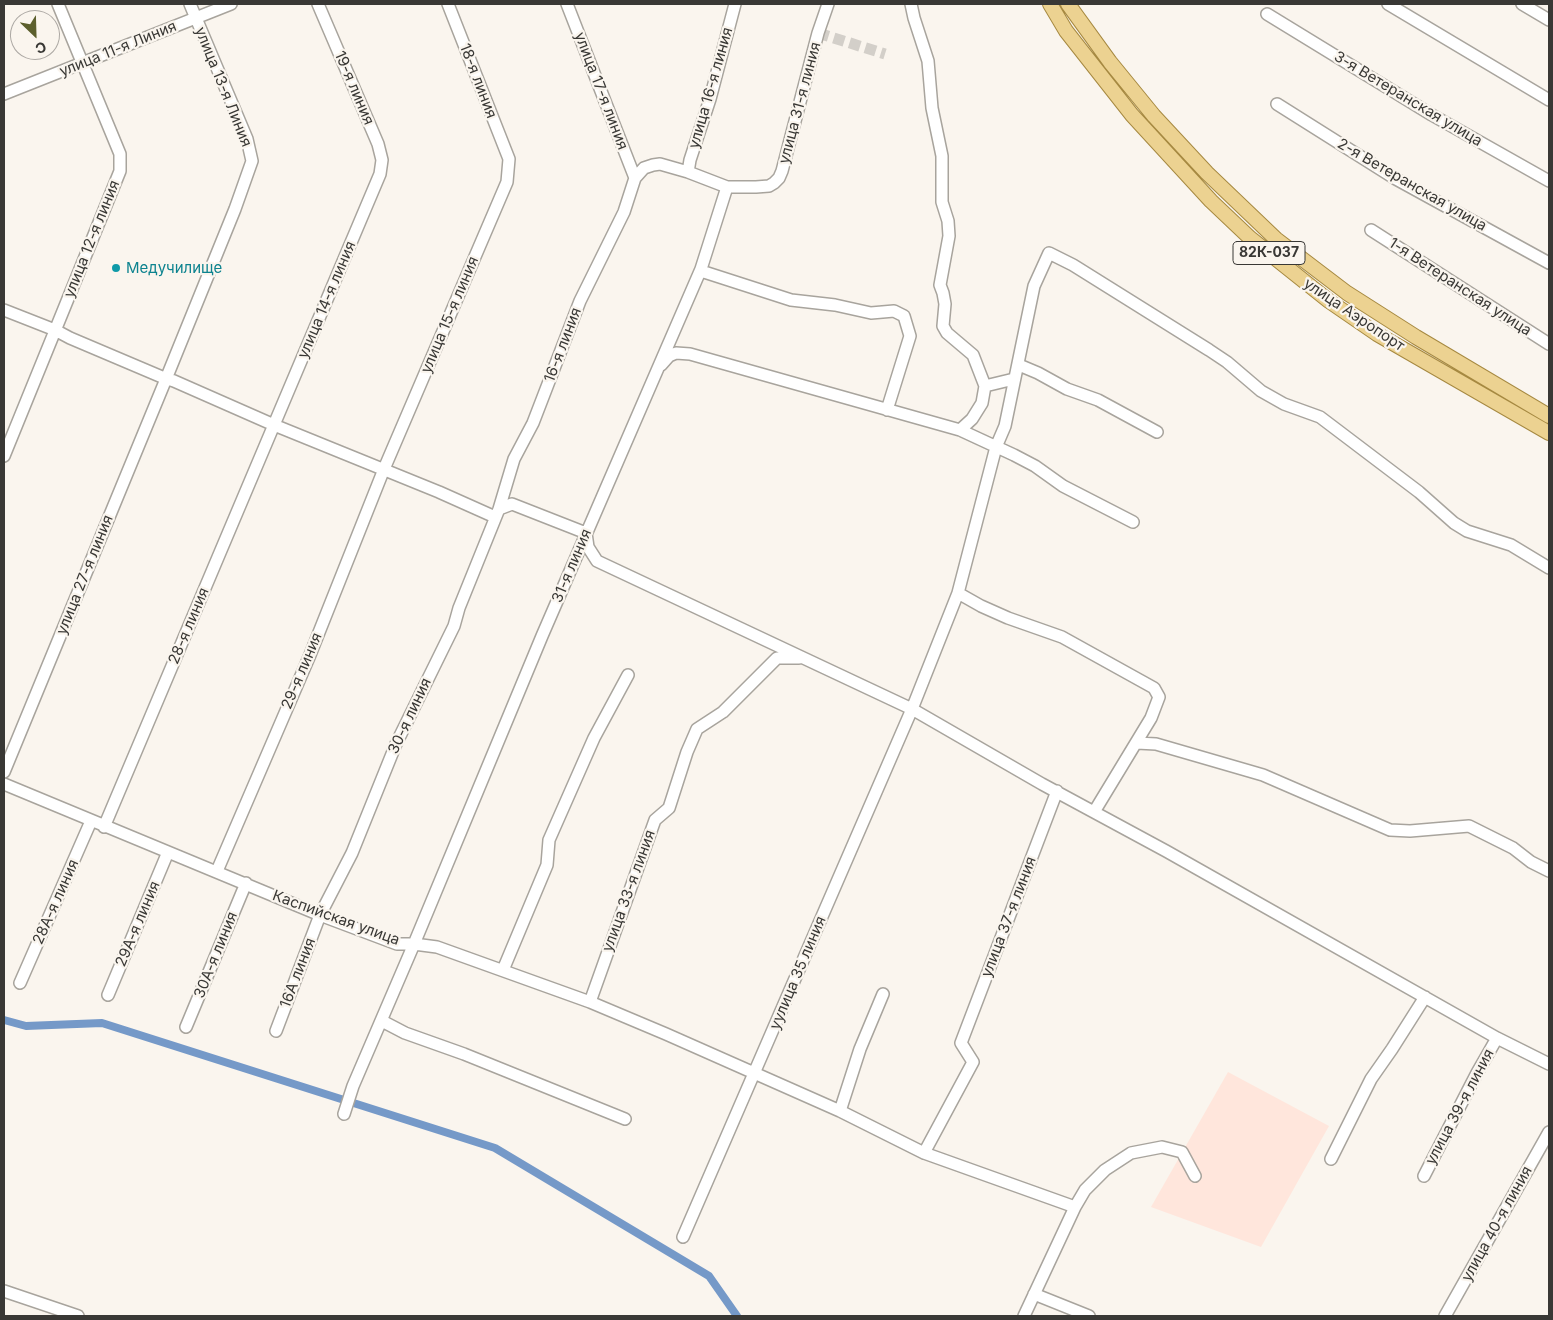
<!DOCTYPE html>
<html>
<head>
<meta charset="utf-8">
<style>
  body { margin:0 }
  #map { position:relative; width:1553px; height:1320px; overflow:hidden; background:#faf5ee; font-family:Inter,sans-serif }
  canvas { display:block }
  .frame { position:absolute; inset:0; border:5px solid #393835; pointer-events:none }
  .north { position:absolute; left:10px; top:10px; width:50px; height:50px; box-sizing:border-box; background:#faf5ee; border:1px solid #ada9a4; border-radius:50%; rotate:156deg; font-size:14px; font-weight:700; line-height:20px; text-align:center; color:#393835 }
  .north::after { content:''; display:block; margin:auto; width:18px; height:22px; background:#5c5f2d; clip-path:polygon(50% 0,100% 100%,50% 72%,0 100%) }
</style>
</head>
<body>
<div id="map">
<canvas width="1553" height="1320"></canvas>
<div class="frame"></div>
<div class="north">С</div>
</div>
<script>
const g = document.querySelector('canvas').getContext('2d');
g.lineJoin = 'round';
function fill(path, color) { g.fillStyle = color; g.fill(path, 'evenodd'); }
const poly = rows => new Path2D(rows.map(r => 'M' + r).join(''));
function stroke(path, color, width, dash) { g.strokeStyle = color; g.lineWidth = width; g.lineCap = dash ? 'butt' : 'round'; g.setLineDash(dash || []); g.stroke(path); }
function label(font, color, halo, rows, align = 'center') {
  g.font = font + ' Inter,sans-serif'; g.lineWidth = 4.5; g.setLineDash([]); g.textBaseline = 'middle'; g.strokeStyle = halo; g.fillStyle = color; for (const [text, x, y, turn = 0] of rows) {
    g.save(); g.translate(x, y); g.rotate((+turn || 0) * Math.PI / 180); g.textAlign = isNaN(turn) ? turn : align; if (halo) g.strokeText(text, 0, 0); g.fillText(text, 0, 0); g.restore();
  }
}
fill(poly([
  [1228,1072,1329,1126,1261,1247,1151,1207]
]), '#ffe6dc');
stroke(poly([
  [4,1020,26,1026,102,1023,495,1148,709,1276,737,1316]
]), '#7599c8', 8);
stroke(poly([
  [818,33,885,54]
]), '#d3cfc9', 11, [11, 5.5]);
const minor = poly([
  [567,4,635,178],
  [911,4,914,18,928,61,932,108,942,156,942,202,948,221,949,236,940,285,943,293,945,304,943,326,947,333,973,355,985,386,1014,379],
  [1388,4,1549,100],
  [1522,4,1549,20],
  [1267,14,1432,115,1549,181],
  [4,94,231,4],
  [1277,104,1396,179,1549,263],
  [688,172,690,160,710,99,735,4],
  [1371,230,1549,344],
  [701,271,791,300,835,305,871,313,894,311,904,316,910,336,887,410],
  [4,310,55,330,70,338,162,377,174,381,274,425,439,492,495,517],
  [661,365,669,356,676,353,690,354,960,430,972,419,982,403,985,386],
  [1019,365,1038,373,1067,389,1098,400,1157,432],
  [960,430,1014,455,1035,466,1063,486,1133,522],
  [4,456,120,171,120,154,58,4],
  [499,509,512,504,586,533,588,547,597,561,912,709,958,593,996,447,1005,426,1034,286,1049,253,1073,265,1209,350,1227,362,1261,391,1284,404,1320,417,1419,492,1454,523,1467,531,1511,545,1549,568],
  [958,593,981,606,1008,618,1062,637,1154,688,1159,697,1151,718,1094,812],
  [1137,743,1156,744,1263,775,1390,830,1410,831,1469,826,1513,848,1531,862,1549,871],
  [4,772,166,379,235,209,252,161,247,139,190,4],
  [4,784,320,915,397,944,414,944,437,947,590,1002,666,1034,840,1111,924,1153,1075,1207,1024,1316],
  [104,827,380,174,382,160,378,144,318,4],
  [217,871,310,655,384,469,507,182,509,159,448,4],
  [503,970,547,865,549,840,594,738,628,675],
  [20,983,91,821],
  [108,995,168,852],
  [590,1002,655,820,669,808,687,752,697,729,723,712,777,658,799,658],
  [382,1021,405,1033,464,1054,625,1119],
  [186,1027,246,883],
  [276,1031,320,915,352,853,396,744,454,626,459,608,499,509,514,459,533,423,580,301,624,212,635,178,644,168,653,165,660,164,688,172,727,187,756,187,769,186,774,183,779,178,782,171,818,33,828,4],
  [840,1111,860,1049,883,994],
  [344,1114,353,1086,414,944,542,636,701,269,727,187],
  [924,1153,973,1062,961,1043,1057,791],
  [1331,1159,1371,1079,1392,1049,1425,997],
  [1424,1176,1477,1073,1497,1038],
  [1075,1207,1085,1190,1105,1170,1131,1153,1162,1147,1182,1152,1195,1176],
  [683,1237,912,709,1042,784,1166,851,1497,1038,1549,1064],
  [4,1291,78,1316],
  [1034,1294,1089,1316],
  [1445,1316,1549,1132]
]);
const major = poly([
  [1050,4,1066,31,1132,115,1211,201,1250,238,1329,301,1377,334,1549,433],
  [1068,4,1110,62,1154,116,1207,173,1276,239,1347,293,1416,337,1549,416]
]);
stroke(minor, '#a8a49d', 14);
stroke(major, '#a68941', 16);
stroke(minor, '#fff', 11);
stroke(major, '#ecd291', 14);
for (const [x, y, r, color] of [
  [116,268,5,"#0f9aa8"]
]) { const dot = new Path2D(); dot.arc(x, y, r, 0, 2 * Math.PI); g.fillStyle = color; g.fill(dot); stroke(dot, '#faf5ee', 2); }
for (const [x, y, w] of [
  [1269,253,72]
]) { const box = new Path2D(); box.roundRect(x - w / 2, y - 11.5, w, 23, 4); g.fillStyle = '#faf5ee'; g.fill(box); stroke(box, '#393835', 1); }
label('bold 14px', '#393835', null, [
  ["82К-037",1269,253]
]);
label('15px', '#393835', '#faf5ee', [
  ["улица 11-я Линия",118,49,-22],
  ["18-я линия",478,81,69],
  ["улица 13-я Линия",223,87,68],
  ["19-я линия",354,88,67],
  ["улица 16-я линия",711,88,-74],
  ["улица 17-я линия",601,91,69],
  ["3-я Ветеранская улица",1408,99,31],
  ["улица 31-я линия",800,103,-75],
  ["2-я Ветеранская улица",1412,185,30],
  ["улица 12-я линия",92,239,-68],
  ["1-я Ветеранская улица",1460,287,33],
  ["улица 14-я линия",327,300,-67],
  ["улица 15-я линия",450,315,-67],
  ["улица Аэропорт",1354,315,34],
  ["16-я линия",563,345,-69],
  ["31-я линия",572,566,-67],
  ["улица 27-я линия",85,575,-68],
  ["28-я линия",189,626,-67],
  ["29-я линия",302,671,-67],
  ["30-я линия",410,716,-65],
  ["улица 33-я линия",629,891,-70],
  ["28А-я линия",56,902,-66],
  ["улица 37-я линия",1009,917,-69],
  ["Каспийская улица",336,918,20],
  ["29А-я линия",138,924,-67],
  ["30А-я линия",216,955,-68],
  ["16А линия",298,973,-69],
  ["уулица 35 линия",798,973,-67],
  ["улица 39-я линия",1460,1107,-62],
  ["улица 40-я линия",1497,1224,-61]
]);
label('15px', '#0d838f', '#faf5ee', [
  ["Медучилище",126,268]
], 'left');
</script>
</body>
</html>
